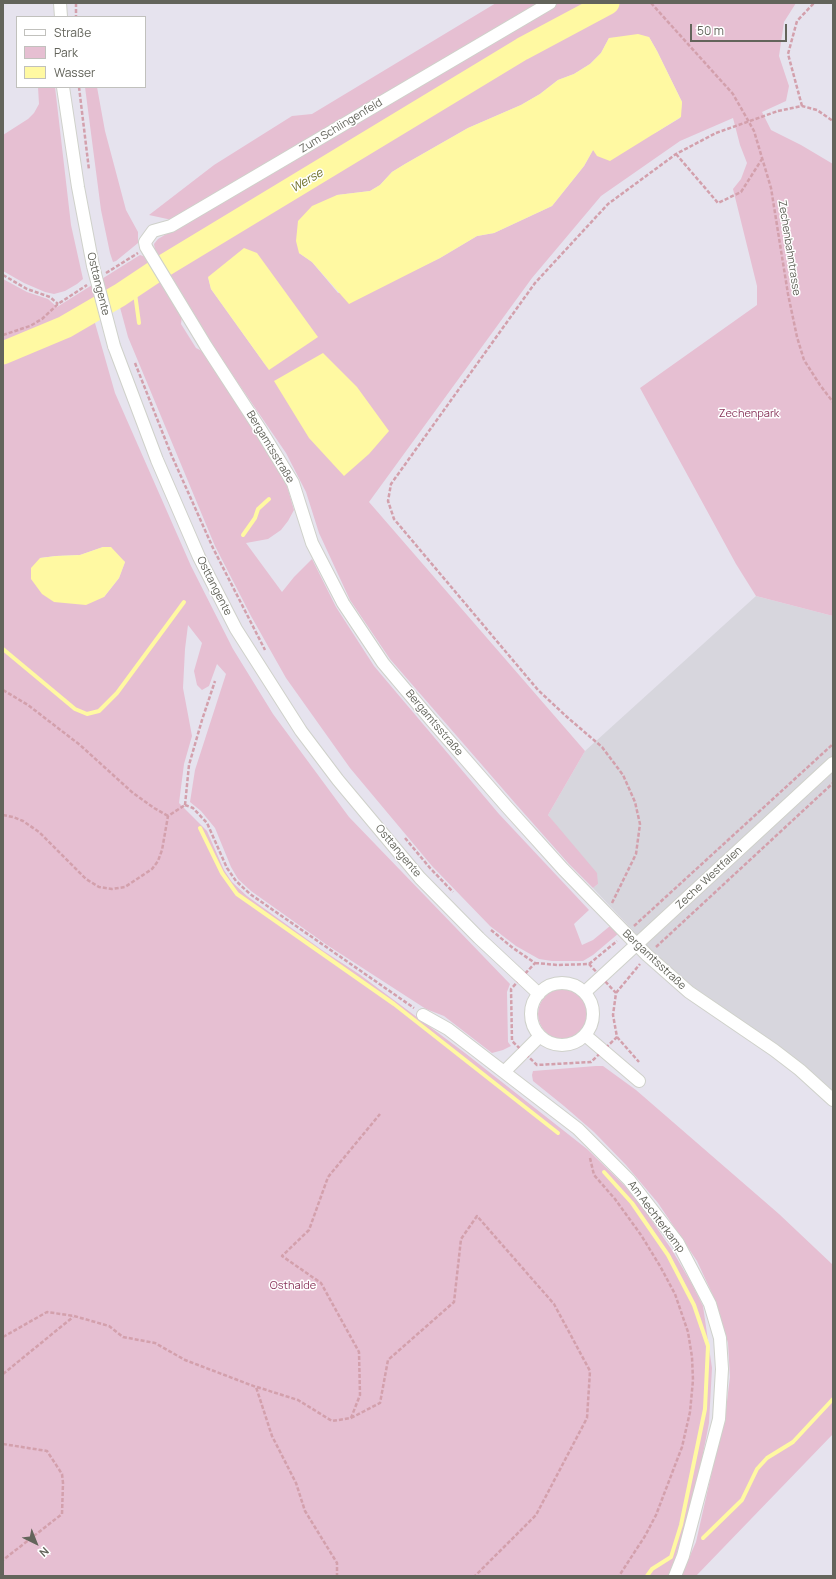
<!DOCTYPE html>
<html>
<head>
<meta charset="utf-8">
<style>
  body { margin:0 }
  #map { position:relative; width:836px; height:1579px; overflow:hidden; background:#e6e3ee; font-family:Manrope,sans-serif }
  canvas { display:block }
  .frame { position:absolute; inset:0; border:4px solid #63645b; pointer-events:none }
  .legend { position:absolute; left:16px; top:16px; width:130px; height:72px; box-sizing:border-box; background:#fff; border:1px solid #c1c1bd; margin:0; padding:5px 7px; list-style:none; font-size:12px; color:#63645b }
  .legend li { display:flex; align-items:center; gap:8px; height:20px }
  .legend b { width:20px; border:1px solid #c1c1bd }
  .north { position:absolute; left:16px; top:1523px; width:40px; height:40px; -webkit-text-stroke:3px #fff; paint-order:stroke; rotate:137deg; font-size:11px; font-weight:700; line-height:16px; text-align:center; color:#63645b }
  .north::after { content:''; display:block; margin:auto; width:14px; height:18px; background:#63645b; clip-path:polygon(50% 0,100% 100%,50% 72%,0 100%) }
  .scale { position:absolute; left:690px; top:24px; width:97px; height:18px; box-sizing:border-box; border:2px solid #63645b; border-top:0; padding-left:5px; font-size:12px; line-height:14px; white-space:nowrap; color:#63645b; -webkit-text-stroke:3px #fff; paint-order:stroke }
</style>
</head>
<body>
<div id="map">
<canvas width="836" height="1579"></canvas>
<div class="frame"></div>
<ul class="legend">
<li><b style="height:5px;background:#fff"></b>Straße</li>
<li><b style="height:11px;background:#e6bfd2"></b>Park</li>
<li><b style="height:11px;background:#fff9a2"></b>Wasser</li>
</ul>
<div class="north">N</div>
<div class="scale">50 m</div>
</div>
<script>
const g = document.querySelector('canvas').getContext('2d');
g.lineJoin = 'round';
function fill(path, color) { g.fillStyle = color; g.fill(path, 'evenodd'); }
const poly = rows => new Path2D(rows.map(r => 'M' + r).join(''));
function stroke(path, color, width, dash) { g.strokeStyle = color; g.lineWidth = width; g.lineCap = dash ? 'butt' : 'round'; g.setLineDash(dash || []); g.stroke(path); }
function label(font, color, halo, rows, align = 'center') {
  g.font = font + ' Manrope,sans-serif'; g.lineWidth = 3; g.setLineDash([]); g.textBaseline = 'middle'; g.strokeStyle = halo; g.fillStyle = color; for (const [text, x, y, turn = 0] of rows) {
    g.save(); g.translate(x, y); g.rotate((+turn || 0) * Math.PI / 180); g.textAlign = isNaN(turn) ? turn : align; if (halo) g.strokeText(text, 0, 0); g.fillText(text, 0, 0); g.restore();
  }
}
fill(poly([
  [756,596,833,616,833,1094,777,1045,692,986,660,959,593,888,598,884,548,815,585,751]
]), '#d7d6dd');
fill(poly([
  [496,3,539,3,172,220,149,215,214,165,292,116,312,114],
  [558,3,796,3,784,22,779,56,789,86,786,101,762,112,771,130,801,145,833,164,833,616,756,596,736,564,640,388,757,305,757,286,733,189,741,179,747,163,740,145,733,118,680,141,601,196,532,278,369,502,585,751,548,815,597,873,598,884,593,888,569,864,515,803,390,659,350,600,319,533,306,492,286,453,210,342,155,250,154,244,158,239,511,29],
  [649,37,657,51,682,102,680,118,655,133,593,150,584,166,552,206,494,233,477,236,440,258,411,272,338,293,312,262,299,253,337,195,370,191,380,185,392,172,405,164,468,128,521,105,540,94,558,80,574,74,590,64,601,53,609,38],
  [208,277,269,370,211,289],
  [38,87,55,87,71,225,83,279,77,284,65,291,54,294,45,292,24,283,3,271,3,135,28,119,34,113,39,104],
  [85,87,97,87,105,131,126,210,138,232,138,243,116,261,113,262,110,253,101,210],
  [140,255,146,257,182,316,181,324,196,348,204,352,275,463,287,486,294,510,288,521,281,530,268,539,246,543,282,592,294,577,312,559,336,607,374,666,499,814,589,910,574,924,582,945,593,940,610,926,619,933,593,955,583,961,552,961,539,959,516,946,490,926,432,866,350,768,286,678,251,616,215,546,128,337,118,300,140,286,140,282,65,327,67,335,93,316,115,393,191,566,233,649,273,714,349,817,510,984,507,992,508,1042,511,1046,503,1050,492,1053,444,1016,426,1009,327,945,251,891,238,879,231,867,215,828,201,811,190,802,195,770,226,674,217,664,209,686,202,690,197,685,194,671,202,643,188,625,185,649,183,688,192,736,184,764,179,803,207,831,224,870,232,882,247,896,322,950,359,974,465,1053,587,1149,625,1186,648,1215,672,1250,692,1284,703,1306,712,1368,709,1423,701,1464,686,1522,675,1559,668,1576,3,1576,3,279,27,292,48,299,57,307],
  [103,547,125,562,119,578,104,597,40,558,56,556,80,555],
  '538 1014a25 25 0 1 1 50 0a25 25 0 1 1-50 0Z',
  [596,1066,603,1066,636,1090,779,1214,833,1265,833,1434,696,1576,681,1576,696,1542,726,1409,730,1377,728,1343,716,1302,697,1261,658,1203,626,1165,594,1132,564,1106,533,1081,532,1075,533,1071]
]), '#e6bfd2');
fill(poly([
  [638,34,649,37,657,51,682,102,681,117,610,161,597,156,593,150,584,166,552,206,494,233,477,236,440,258,349,304,312,262,299,253,296,241,298,221,312,206,337,195,370,191,380,185,392,172,405,164,468,128,521,105,540,94,558,80,574,74,590,64,601,53,609,38],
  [244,248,257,253,318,337,269,370,211,289,208,277],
  [323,353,357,387,389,431,369,454,344,476,309,438,274,381],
  [103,547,111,547,125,562,119,578,104,597,86,605,54,602,42,594,31,579,31,568,40,558,56,556,80,555]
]), '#fff9a2');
stroke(poly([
  [134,286,139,323],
  [243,535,255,518,258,509,269,499],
  [3,649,75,709,87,714,99,711,117,693,184,602],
  [200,828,222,873,237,894,394,1004,558,1133],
  [604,1172,632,1203,668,1255,694,1305,708,1346,705,1409,681,1525,671,1557,652,1569,647,1576],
  [703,1538,742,1500,757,1469,767,1458,793,1442,833,1399]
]), '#fff9a2', 4);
stroke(poly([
  [3,353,65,327,120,295,165,265,522,49,608,3]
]), '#fff9a2', 23);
const minor = poly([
  [60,3,61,17],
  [550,3,171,226,153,231,145,242,146,247,206,346,260,429,293,483,312,543,343,603,383,663,432,721,507,807,563,869,647,955,689,992,774,1050,800,1070,833,1100],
  [63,87,78,187,93,266],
  [114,346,157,460,199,557,236,629,301,731,338,780,420,878,479,938,539,994],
  '531 1014a31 31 0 1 1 62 0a31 31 0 1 1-62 0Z',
  [585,992,833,763],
  [423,1015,448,1029,578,1129,629,1180,678,1243,710,1304,720,1338,722,1369,719,1419,683,1556,675,1576],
  [585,1035,639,1081],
  [504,1072,540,1036]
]);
stroke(minor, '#cfd1ca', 14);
stroke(poly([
  [76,3,76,17],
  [651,3,733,94,754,131,771,188,788,294,797,337,804,360,820,385,833,402],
  [79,87,89,170],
  [802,106,788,54,797,21,814,3],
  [778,111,802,106,817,110,833,121],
  [676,154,718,203,741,192,762,159],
  [106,273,138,253],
  [3,275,27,289,50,297,58,304],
  [3,335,30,326,42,319,58,304,87,285],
  [135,363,171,454,213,548,265,650],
  [3,690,28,705,80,745,133,793,154,808,168,816],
  [185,805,193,808,207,823,227,868,236,881,250,894,414,1008],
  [185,805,189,765,202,720,215,681],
  [3,815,13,817,23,821,39,832,86,879,99,887,112,889,125,887,152,869,158,861,162,850,168,816,185,805],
  [405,838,430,868,453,892],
  [612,903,636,854,640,824,635,802,623,775,602,747,567,717,538,690,394,519,388,501,391,484,535,283,608,204,676,154,716,133],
  [634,926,833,744],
  [491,930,513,948,535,963],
  [656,947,833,783],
  [535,963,558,965,589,964,616,993,613,1015,617,1037,591,1062,537,1065,512,1041,511,989,535,963],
  [589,964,617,941],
  [616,993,640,964],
  [617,1037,639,1062],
  [590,1158,594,1175,615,1199,641,1235,660,1266,675,1294,688,1332,692,1357,693,1380,690,1412,682,1447,656,1515,645,1536,619,1576],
  [3,1337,47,1312,74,1316,109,1326,123,1337,155,1343,185,1360,256,1387,272,1436,296,1483,305,1511,337,1563,337,1576],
  [3,1374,73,1317],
  [257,1387,298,1400,332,1421,351,1418,360,1395,359,1352,321,1283,282,1256,309,1230,328,1177,380,1114],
  [351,1418,380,1403,388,1360,454,1302,461,1239,477,1216,554,1304,590,1371,587,1418,536,1515,475,1576],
  [3,1444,47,1451,62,1474,63,1483,62,1514,3,1560]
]), '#d3a0ac', 2.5, [4, 2]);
stroke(minor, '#fff', 12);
const minorBridge = poly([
  [93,266,114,346]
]);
stroke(minorBridge, '#cfd1ca', 14, []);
stroke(poly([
  [716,133,778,111]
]), '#d3a0ac', 2.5, [4, 2]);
stroke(minorBridge, '#fff', 12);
label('11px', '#63645b', '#fff', [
  ["Zum Schlingenfeld",341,126,-31],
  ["Zechenbahntrasse",789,248,81],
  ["Osttangente",98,284,76],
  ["Bergamtsstraße",270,447,59],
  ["Osttangente",214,586,63],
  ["Bergamtsstraße",434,723,50],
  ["Osttangente",398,851,50],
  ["Zeche Westfalen",709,878,-43],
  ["Bergamtsstraße",654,960,43],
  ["Am Aechterkamp",656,1217,53]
]);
label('11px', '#89365b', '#fff', [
  ["Zechenpark",749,414],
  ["Osthalde",293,1286]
]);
label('italic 12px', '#72732d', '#fff', [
  ["Werse",307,181,-31]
]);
</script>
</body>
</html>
